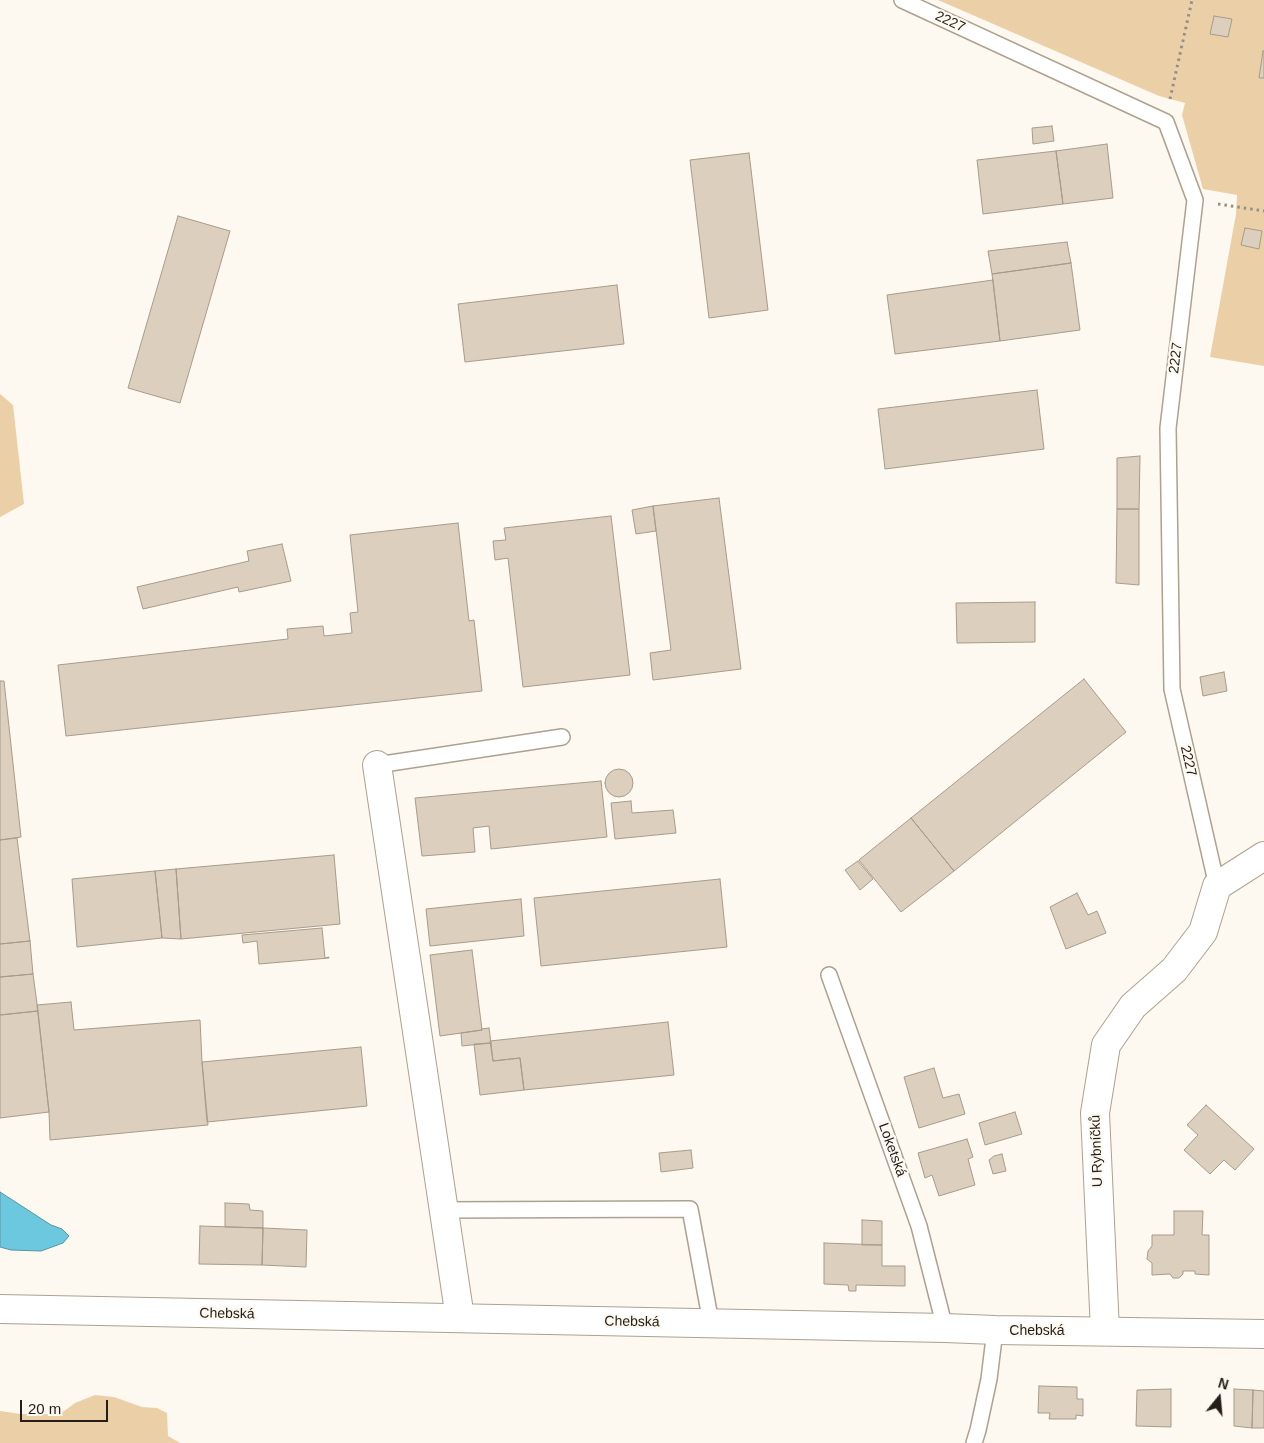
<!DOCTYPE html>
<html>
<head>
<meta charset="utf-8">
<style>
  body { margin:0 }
  #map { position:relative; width:1264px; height:1443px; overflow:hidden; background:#fdf8f0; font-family:Helvetica,sans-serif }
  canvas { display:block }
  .north { position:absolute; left:1194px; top:1373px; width:50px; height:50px; -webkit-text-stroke:4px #fdf8f0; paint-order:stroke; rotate:17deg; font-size:14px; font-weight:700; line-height:20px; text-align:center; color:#231e17 }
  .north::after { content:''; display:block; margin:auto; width:18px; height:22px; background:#231e17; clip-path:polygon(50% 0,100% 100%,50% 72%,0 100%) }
  .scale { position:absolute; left:20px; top:1400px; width:88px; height:22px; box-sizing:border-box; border:2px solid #231e17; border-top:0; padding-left:6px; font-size:15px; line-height:18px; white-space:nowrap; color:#231e17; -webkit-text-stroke:4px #fdf8f0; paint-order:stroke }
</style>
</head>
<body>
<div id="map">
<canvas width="1264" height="1443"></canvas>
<div class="north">N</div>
<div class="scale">20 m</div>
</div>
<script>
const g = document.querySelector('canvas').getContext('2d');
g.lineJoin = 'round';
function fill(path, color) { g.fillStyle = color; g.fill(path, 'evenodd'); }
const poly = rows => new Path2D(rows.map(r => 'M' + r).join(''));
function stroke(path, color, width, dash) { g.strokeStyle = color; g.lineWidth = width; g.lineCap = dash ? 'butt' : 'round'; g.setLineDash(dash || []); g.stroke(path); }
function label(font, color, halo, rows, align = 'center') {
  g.font = font + ' Helvetica,sans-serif'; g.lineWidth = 4.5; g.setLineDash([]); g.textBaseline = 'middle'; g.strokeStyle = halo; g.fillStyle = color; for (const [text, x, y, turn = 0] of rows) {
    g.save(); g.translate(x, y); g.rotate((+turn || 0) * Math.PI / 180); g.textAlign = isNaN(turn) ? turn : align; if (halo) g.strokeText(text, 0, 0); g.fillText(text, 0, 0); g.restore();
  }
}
fill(poly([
  [938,0,1264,0,1264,366,1210,357,1236,214,1237,195,1203,189,1182,115,1185,103,1159,96],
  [0,394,13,405,24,504,0,517],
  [95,1395,114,1397,142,1407,157,1408,167,1413,168,1436,180,1443,0,1443,0,1411,21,1414,60,1414,75,1403]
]), '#ebd0a7');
const water = poly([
  [0,1192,51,1225,62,1229,69,1236,63,1243,41,1251,11,1250,0,1247,0,1192]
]);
fill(water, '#6cc8df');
stroke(water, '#5695a3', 1);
const building = poly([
  [1214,16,1232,19,1228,37,1210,34,1214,16],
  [1263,51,1264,51,1264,78,1259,78,1263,51],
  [1052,126,1054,141,1033,144,1032,128,1052,126],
  [1107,144,1113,198,1063,204,1056,151,1107,144],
  [1056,151,1063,204,983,214,977,160,1056,151],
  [749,153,768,310,709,318,690,160,749,153],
  [178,216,230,231,180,403,128,388,178,216],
  [1245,228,1262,231,1259,249,1241,245,1245,228],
  [1067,242,1071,263,992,274,988,251,1067,242],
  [1071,263,1080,330,1000,341,992,274,1071,263],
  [993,280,1000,341,895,354,887,295,993,280],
  [617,285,624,344,465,362,458,304,617,285],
  [1037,390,1044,449,885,469,878,409,1037,390],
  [1140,456,1139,509,1117,509,1117,458,1140,456],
  [719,498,741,669,653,680,650,653,671,650,653,506,719,498],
  [653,506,656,531,636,534,632,510,653,506],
  [1117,509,1139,509,1139,585,1116,583,1117,509],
  [611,516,630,675,523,687,508,558,495,560,493,541,506,540,504,528,611,516],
  [458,523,469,621,474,620,482,691,66,736,58,665,288,639,287,629,323,626,324,636,352,633,350,613,358,612,350,535,458,523],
  [282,544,291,581,239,592,238,587,143,609,137,587,249,561,247,551,282,544],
  [1035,602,1035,642,957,643,956,603,1035,602],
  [1224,672,1227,691,1203,696,1200,677,1224,672],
  [1084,679,1126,732,954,871,911,818,1084,679],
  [0,681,4,681,21,837,0,840,0,681],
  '605 783a14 14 0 1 1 28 0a14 14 0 1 1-28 0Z',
  [601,781,607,837,491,849,489,826,473,828,475,852,422,856,415,798,601,781],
  [631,801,632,813,673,810,676,833,615,839,611,803,631,801],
  [911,818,954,871,901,912,859,860,911,818],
  [17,838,30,941,0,944,0,840,17,838],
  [334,855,340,924,181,939,176,869,334,855],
  [858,861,873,879,860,890,845,870,858,861],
  [176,869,181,939,162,938,155,871,176,869],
  [155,871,162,938,77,947,72,879,155,871],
  [720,879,727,947,541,966,534,898,720,879],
  [1077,893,1088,915,1097,911,1106,933,1066,949,1050,907,1077,893],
  [521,899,524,936,430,946,426,909,521,899],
  [322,928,325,958,329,957,329,958,259,964,257,941,243,943,242,935,322,928],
  [30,941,33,974,0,977,0,944,30,941],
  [472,950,482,1030,440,1036,430,955,472,950],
  [33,974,38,1011,0,1015,0,977,33,974],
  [71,1002,74,1030,200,1020,202,1062,208,1125,50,1140,49,1112,37,1005,71,1002],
  [38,1011,49,1112,0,1118,0,1015,38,1011],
  [668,1022,674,1075,524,1090,520,1058,493,1061,490,1041,668,1022],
  [489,1028,491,1043,462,1046,461,1033,482,1030,481,1029,489,1028],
  [491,1043,493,1061,520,1058,524,1090,480,1095,474,1044,491,1043],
  [361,1047,367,1106,207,1122,202,1062,361,1047],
  [934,1068,943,1098,959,1094,965,1114,919,1128,904,1077,934,1068],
  [1206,1105,1254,1149,1235,1170,1224,1160,1210,1174,1184,1150,1198,1135,1187,1125,1206,1105],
  [1015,1112,1022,1134,985,1145,979,1123,1015,1112],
  [967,1139,973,1157,968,1159,975,1185,939,1196,932,1175,925,1178,918,1153,967,1139],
  [691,1150,693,1168,661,1172,659,1153,691,1150],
  [1002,1154,1006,1171,993,1174,989,1160,994,1156,1002,1154],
  [225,1203,249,1204,250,1210,263,1211,263,1228,225,1227,225,1203],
  [1174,1211,1203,1211,1202,1235,1209,1235,1209,1275,1195,1274,1195,1271,1183,1271,1183,1274,1179,1278,1173,1278,1170,1274,1152,1275,1152,1263,1147,1259,1148,1251,1152,1246,1152,1235,1174,1235,1174,1211],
  [862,1220,882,1221,882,1245,862,1245,862,1220],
  [200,1226,263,1228,262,1265,199,1264,200,1226],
  [263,1228,307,1230,306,1267,262,1265,263,1228],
  [824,1243,882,1245,882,1266,905,1266,905,1286,856,1285,856,1291,849,1291,848,1285,824,1284,824,1243],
  [1039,1386,1077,1387,1077,1399,1083,1399,1083,1416,1076,1415,1076,1419,1049,1419,1050,1413,1038,1413,1039,1386],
  [1171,1389,1171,1427,1136,1426,1137,1390,1171,1389],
  [1234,1389,1253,1390,1252,1428,1234,1426,1234,1389],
  [1253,1390,1264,1391,1264,1428,1252,1428,1253,1390]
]);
fill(building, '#dccfbd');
stroke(building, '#a79b89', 1);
const service = poly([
  [902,0,1166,122,1195,200,1168,428,1172,689,1217,886],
  [377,765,562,737],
  [829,975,919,1226,945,1328],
  [444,1210,690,1209,711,1323],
  [974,1443,978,1430,989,1379,995,1330]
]);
const minor = poly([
  [377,765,460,1318],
  [1105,1331,1095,1113,1106,1045,1133,1006,1174,970,1203,932,1217,886,1264,856]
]);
const tertiary = poly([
  [0,1309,945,1328,995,1330,1264,1334]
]);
stroke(service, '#ada18f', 18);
stroke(minor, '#ada18f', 30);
stroke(tertiary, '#ada18f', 30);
stroke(poly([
  [1170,99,1192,0],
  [1218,204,1264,211]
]), '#948f87', 3, [2.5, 4]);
stroke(service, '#fff', 15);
stroke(minor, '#fff', 28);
stroke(tertiary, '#fff', 28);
label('14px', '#231e17', '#fdf8f0', [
  ["2227",950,22,25],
  ["2227",1176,358,-83],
  ["2227",1188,761,77],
  ["Loketská",892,1150,70],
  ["U Rybníčků",1097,1151,-92],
  ["Chebská",227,1314,1],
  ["Chebská",632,1322,1],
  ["Chebská",1037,1331]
]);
</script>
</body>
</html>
